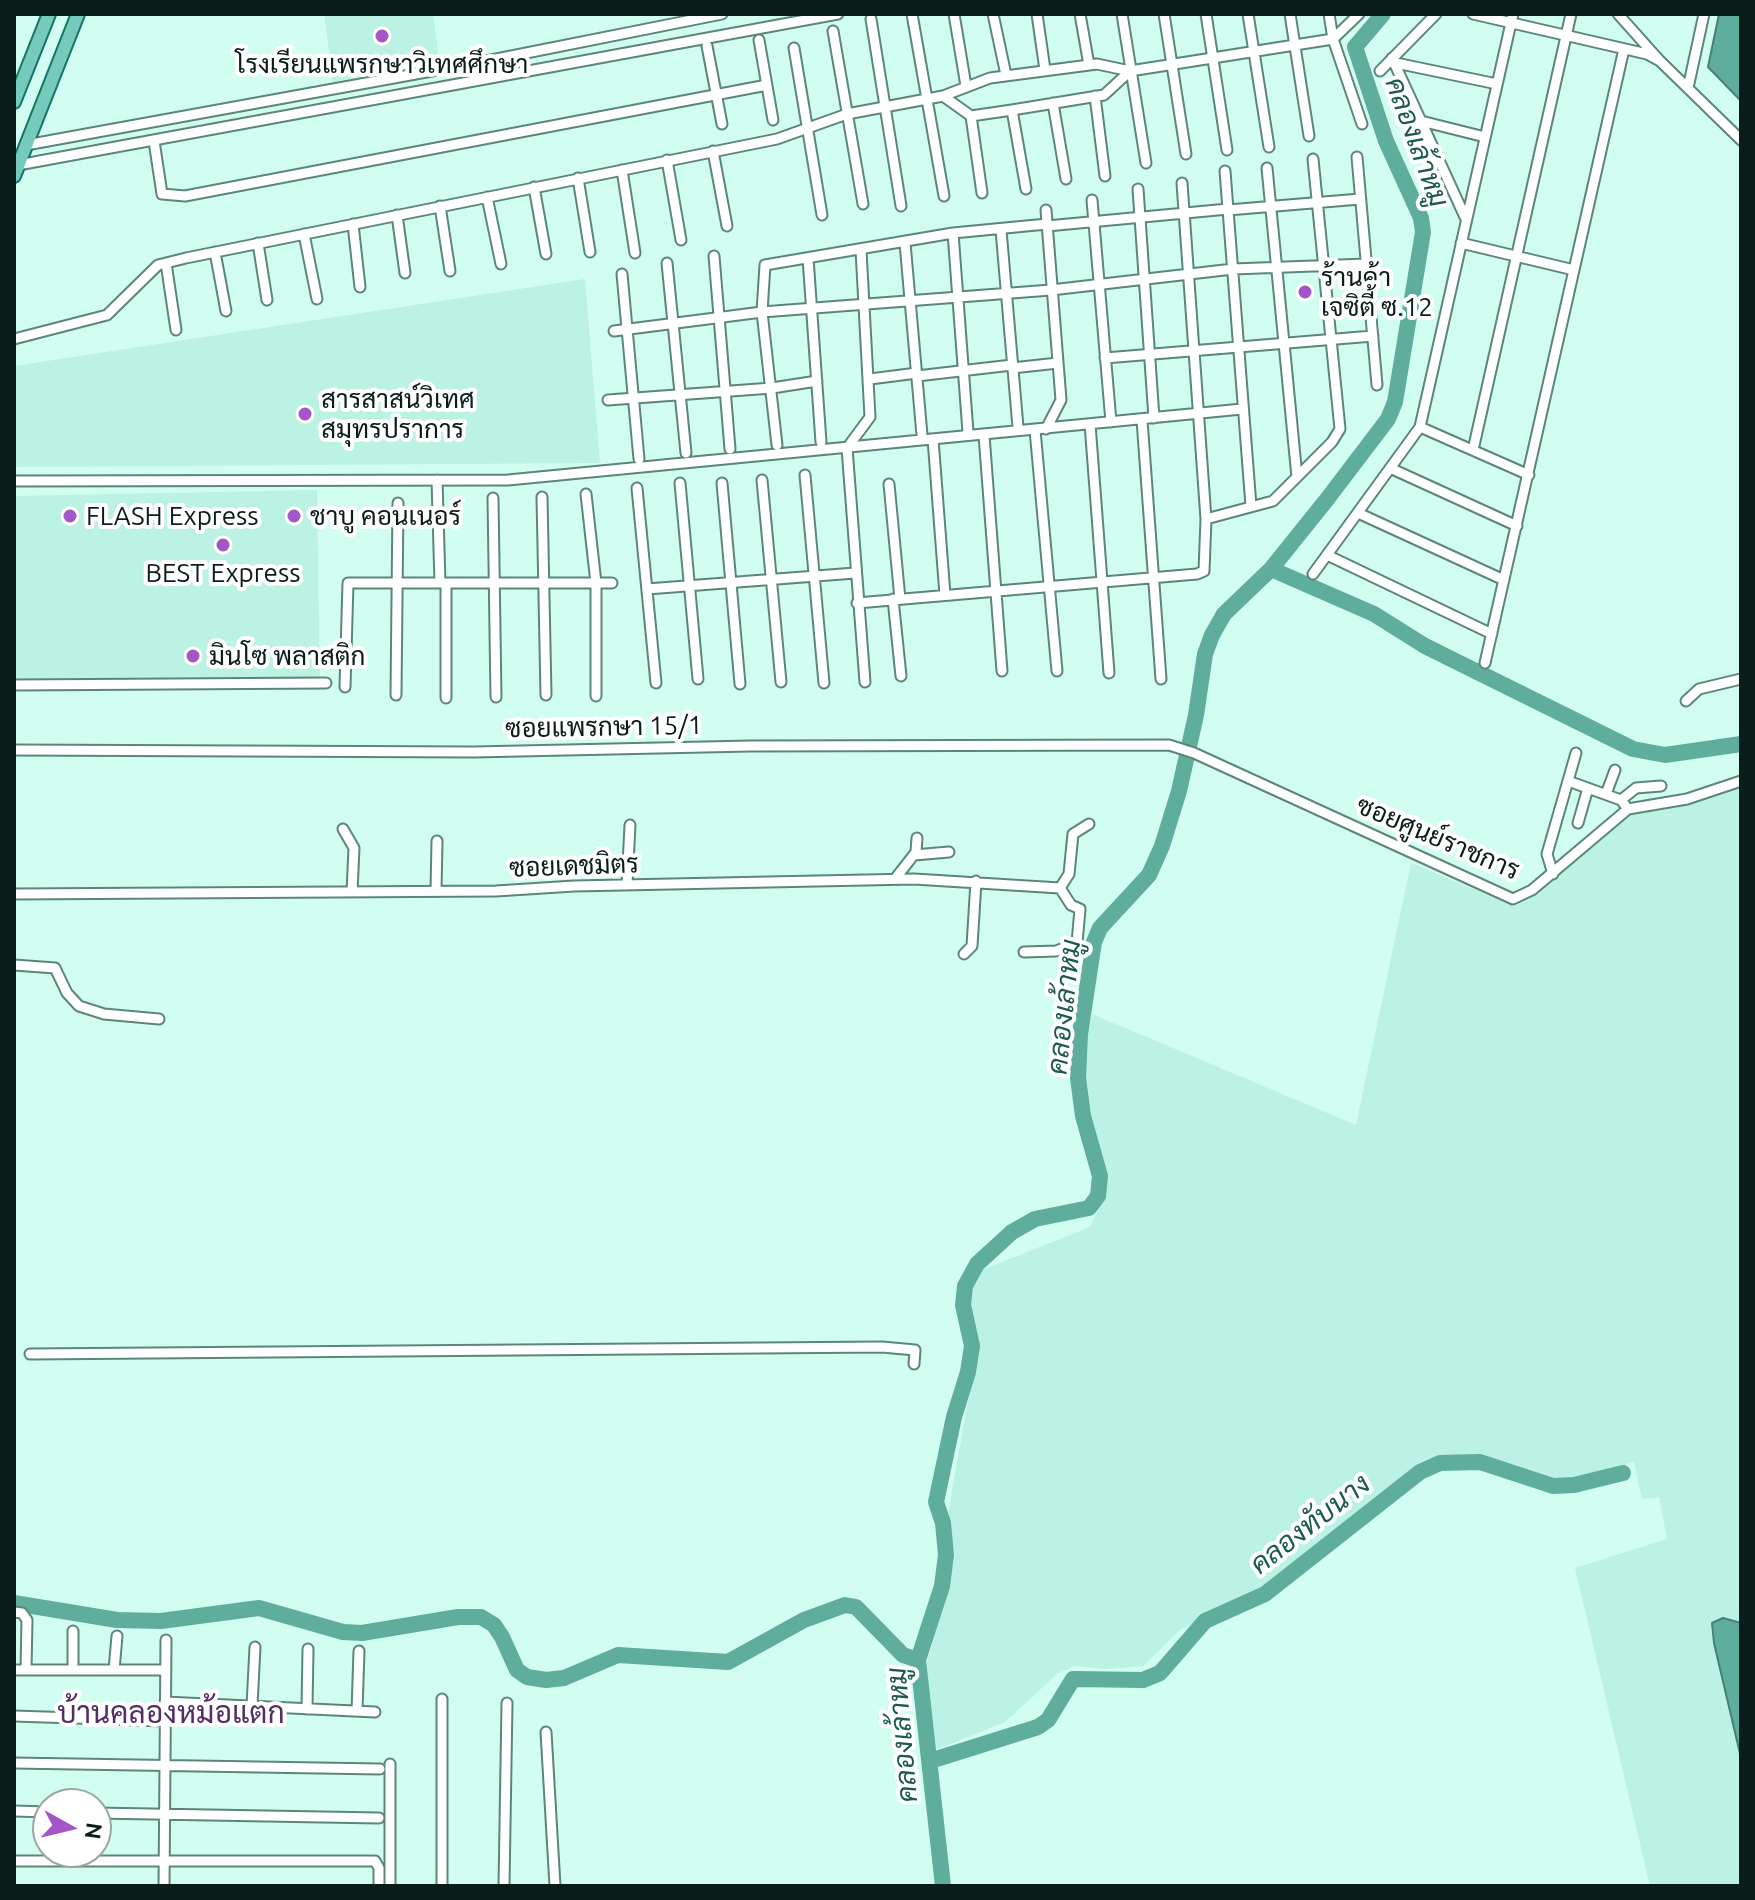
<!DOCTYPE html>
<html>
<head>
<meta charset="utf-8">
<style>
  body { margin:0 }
  #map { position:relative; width:1755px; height:1900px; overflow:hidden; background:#d1fef1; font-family:Ubuntu,sans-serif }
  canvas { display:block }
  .frame { position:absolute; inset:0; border:16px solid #0b1d18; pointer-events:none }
  .north { position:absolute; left:32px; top:1788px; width:80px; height:80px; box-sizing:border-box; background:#fff; border:2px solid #9da5a3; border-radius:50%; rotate:98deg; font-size:22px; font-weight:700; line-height:32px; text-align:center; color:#0b1d18 }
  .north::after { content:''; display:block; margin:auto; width:28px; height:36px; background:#a456c8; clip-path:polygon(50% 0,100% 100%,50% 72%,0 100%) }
</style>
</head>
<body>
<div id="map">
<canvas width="1755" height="1900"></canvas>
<div class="frame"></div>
<div class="north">N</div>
</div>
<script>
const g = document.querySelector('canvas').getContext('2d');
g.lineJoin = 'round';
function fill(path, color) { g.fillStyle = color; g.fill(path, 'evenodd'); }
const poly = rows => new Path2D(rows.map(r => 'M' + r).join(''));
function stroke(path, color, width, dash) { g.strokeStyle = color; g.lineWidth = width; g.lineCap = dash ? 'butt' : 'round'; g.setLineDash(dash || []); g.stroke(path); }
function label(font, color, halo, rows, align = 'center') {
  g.font = font + ' Ubuntu,Sarabun,sans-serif'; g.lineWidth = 8; g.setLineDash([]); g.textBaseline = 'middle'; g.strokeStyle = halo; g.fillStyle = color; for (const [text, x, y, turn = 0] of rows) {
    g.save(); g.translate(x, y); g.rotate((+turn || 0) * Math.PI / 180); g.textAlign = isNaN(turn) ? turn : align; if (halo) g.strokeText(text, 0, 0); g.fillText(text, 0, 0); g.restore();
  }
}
fill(poly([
  [324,14,433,14,439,58,333,82],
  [585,279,600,463,14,467,14,366],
  [317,490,320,690,14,688,14,496],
  [1741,783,1741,1886,1650,1886,1575,1568,1667,1539,1659,1497,1642,1499,1634,1462,1568,1482,1553,1482,1467,1457,1447,1458,1335,1530,1248,1600,1181,1629,1143,1666,1106,1669,1074,1666,1058,1673,1005,1722,938,1749,926,1724,926,1667,955,1557,948,1513,975,1362,968,1307,971,1286,984,1269,1090,1227,1100,1206,1086,1147,1082,1063,1092,1014,1356,1125,1411,863,1514,906,1528,900,1632,815,1656,805]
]), '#bbf2e3');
const water = poly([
  [1719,14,1741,14,1741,101,1708,67,1719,14],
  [1723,1618,1741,1623,1741,1758,1714,1643,1712,1623,1723,1618]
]);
fill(water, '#5fad9b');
stroke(water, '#468274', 2);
stroke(poly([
  [1271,569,1374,614,1425,646,1633,749,1665,755,1741,744],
  [14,1603,117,1620,161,1621,259,1608,343,1632,362,1633,458,1617,481,1617,494,1625,502,1637,517,1670,527,1677,546,1680,564,1678,618,1655,728,1662,804,1620,845,1605,856,1607,903,1655,918,1660],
  [930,1761,1038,1727,1048,1720,1073,1679,1143,1680,1160,1673,1205,1621,1265,1594,1420,1472,1440,1463,1480,1462,1553,1486,1574,1485,1623,1473],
  [943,1886,918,1660,942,1586,946,1555,943,1523,936,1502,954,1417,968,1372,972,1346,963,1305,965,1286,977,1264,1012,1232,1035,1219,1089,1208,1098,1196,1100,1176,1083,1116,1078,1078,1080,1034,1094,942,1100,928,1149,875,1162,846,1179,791,1196,715,1205,654,1212,635,1224,614,1271,569,1328,498,1388,419,1395,402,1423,232,1421,218,1386,141,1355,47,1383,14]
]), '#5fad9b', 16);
const minor = poly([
  [912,14,944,196],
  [954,14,966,86],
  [993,14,1006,75],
  [1037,14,1045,70],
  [1080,14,1089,65],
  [1122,14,1146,163],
  [1164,14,1186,154],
  [1206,14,1227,150],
  [1248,14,1269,147],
  [1290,14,1309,136],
  [1329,14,1333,39,1362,124],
  [1473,14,1647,54,1660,61],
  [1618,14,1660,61,1741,140],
  [871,19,901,206],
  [833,31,863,204],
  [759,40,773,120],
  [707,46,722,124],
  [794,48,822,215],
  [1392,58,1465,217],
  [1396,63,1497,84],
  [1380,71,1436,14],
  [1688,88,1704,14],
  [943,96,971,116,1012,110,1104,95,1130,71],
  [1095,96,1105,176],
  [1053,103,1066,179],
  [1012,110,1026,189],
  [971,116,982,193],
  [1421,121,1485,137],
  [154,141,162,194,185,196,767,85],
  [26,145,476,63,722,14],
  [713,151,727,226],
  [1357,157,1377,385],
  [667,160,681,240],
  [18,165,838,14],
  [1267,168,1297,477],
  [622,170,635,253],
  [1225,171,1251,506],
  [578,178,590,252],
  [534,187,546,254],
  [1138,189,1154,418],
  [487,197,501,264],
  [1092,200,1111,422],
  [440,206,450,271],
  [1046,210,1061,400,1046,429],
  [1228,210,1360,199],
  [397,215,405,273],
  [353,224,360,287],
  [1047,226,1228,209],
  [1001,230,1018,427],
  [953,233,968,432],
  [304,234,317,299],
  [258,243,267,300],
  [905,243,922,435],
  [1461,243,1574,270],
  [861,250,870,417,847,448,865,682],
  [215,252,226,311],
  [714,256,730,449],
  [808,258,821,442],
  [166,263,176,330],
  [667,263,686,453],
  [622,274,639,459],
  [614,331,762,312,1051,290,1233,269,1366,264],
  [14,339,107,315,158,265,186,258,777,139,847,114,943,96,990,78,1097,64,1130,71,1333,39,1359,14],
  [1105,358,1373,336],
  [1012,368,1058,363],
  [917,376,1012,365],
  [870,379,917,373],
  [608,400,772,388,817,381],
  [1142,420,1161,679],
  [1090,424,1109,673],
  [1420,427,1529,475],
  [1035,430,1057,671],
  [984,435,1002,671],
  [933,439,945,595],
  [777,445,762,312,765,265,953,233,1047,224],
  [1473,450,1571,14],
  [1390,468,1517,526],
  [805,475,824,683],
  [437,480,440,583],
  [762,480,781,682],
  [14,481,508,480,1242,409],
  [680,483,698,679],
  [722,483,740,684],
  [889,484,900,599],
  [637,488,656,683],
  [586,494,596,583,596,696],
  [542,497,546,695],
  [493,498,496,697],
  [1358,513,1504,580],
  [1206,519,1273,501,1332,442,1340,429,1313,159],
  [1327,555,1492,634],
  [1313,574,1420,427,1513,14],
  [647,589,855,573],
  [893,599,901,676],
  [857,603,1197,574,1204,571,1206,519,1182,183],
  [1485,663,1624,49],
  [14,685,326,683],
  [345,687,348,583,612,583],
  [396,695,398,503],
  [446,698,446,583],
  [1686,701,1699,689,1741,679],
  [14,750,474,752,750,746,1169,745,1194,753,1513,899,1532,890,1628,809,1687,799,1741,781],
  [1568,781,1621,800,1628,809],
  [1606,794,1615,770],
  [1621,800,1636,788,1661,786],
  [1578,823,1588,788],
  [343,829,354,848,352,892],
  [914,855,949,852],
  [1553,874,1547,854,1576,753],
  [895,879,916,852,917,838],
  [627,885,630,825],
  [436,891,437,841],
  [14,894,496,891,574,886,914,879,1060,888,1069,874,1073,834,1089,824],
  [1024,952,1056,951,1077,943,1080,909,1071,905,1060,888],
  [964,954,972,946,976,881],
  [14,965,55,968,67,993,79,1006,104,1014,159,1019],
  [30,1354,882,1347,915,1350,914,1364],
  [14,1612,22,1613,27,1620,26,1670],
  [14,1670,166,1670],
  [73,1670,73,1631],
  [114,1670,117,1636],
  [442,1699,442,1886],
  [165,1702,375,1712],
  [252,1706,255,1647],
  [307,1709,308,1649],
  [357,1711,359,1651],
  [14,1716,165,1721],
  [546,1732,555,1886],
  [14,1763,380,1769],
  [14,1811,48,1812],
  [96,1813,379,1818],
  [14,1861,375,1861,379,1868,379,1886],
  [164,1886,166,1640],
  [390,1886,390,1764],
  [504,1886,507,1703]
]);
const major = poly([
  [14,102,49,14],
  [14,176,78,14]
]);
stroke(minor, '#5c867b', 13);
stroke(major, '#147664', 16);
stroke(minor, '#fff', 9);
stroke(major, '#75cabb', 12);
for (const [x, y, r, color] of [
  [382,36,8,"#a456c8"],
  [1305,292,8,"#a456c8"],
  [305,414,8,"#a456c8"],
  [70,516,8,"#a456c8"],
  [294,516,8,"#a456c8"],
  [223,545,8,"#a456c8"],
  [193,656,8,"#a456c8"]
]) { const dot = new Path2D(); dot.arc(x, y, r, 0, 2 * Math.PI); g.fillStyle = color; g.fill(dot); stroke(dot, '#fff', 3); }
label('26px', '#0b1d18', '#fff', [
  ["โรงเรียนแพรกษาวิเทศศึกษา",382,64,"center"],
  ["ร้านค้า",1321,277],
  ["เจซิตี้ ซ.12",1321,307],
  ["สารสาสน์วิเทศ",321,399],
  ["สมุทรปราการ",321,429],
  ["FLASH Express",86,516],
  ["ชาบู คอนเนอร์",310,516],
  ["BEST Express",223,573,"center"],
  ["มินโซ พลาสติก",209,656]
], 'left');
label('26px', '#0b1d18', '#fff', [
  ["ซอยแพรกษา 15/1",604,727,-1],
  ["ซอยศูนย์ราชการ",1438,838,23],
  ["ซอยเดชมิตร",574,866,-2]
]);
label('italic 28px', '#1b5a4d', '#fff', [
  ["คลองเล้าหมู",1417,142,70],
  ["คลองเล้าหมู",1064,1007,-84],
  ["คลองทับนาง",1310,1524,-38],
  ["คลองเล้าหมู",902,1735,-95]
]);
label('30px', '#532d65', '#fff', [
  ["บ้านคลองหม้อแตก",171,1713]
]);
</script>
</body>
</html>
